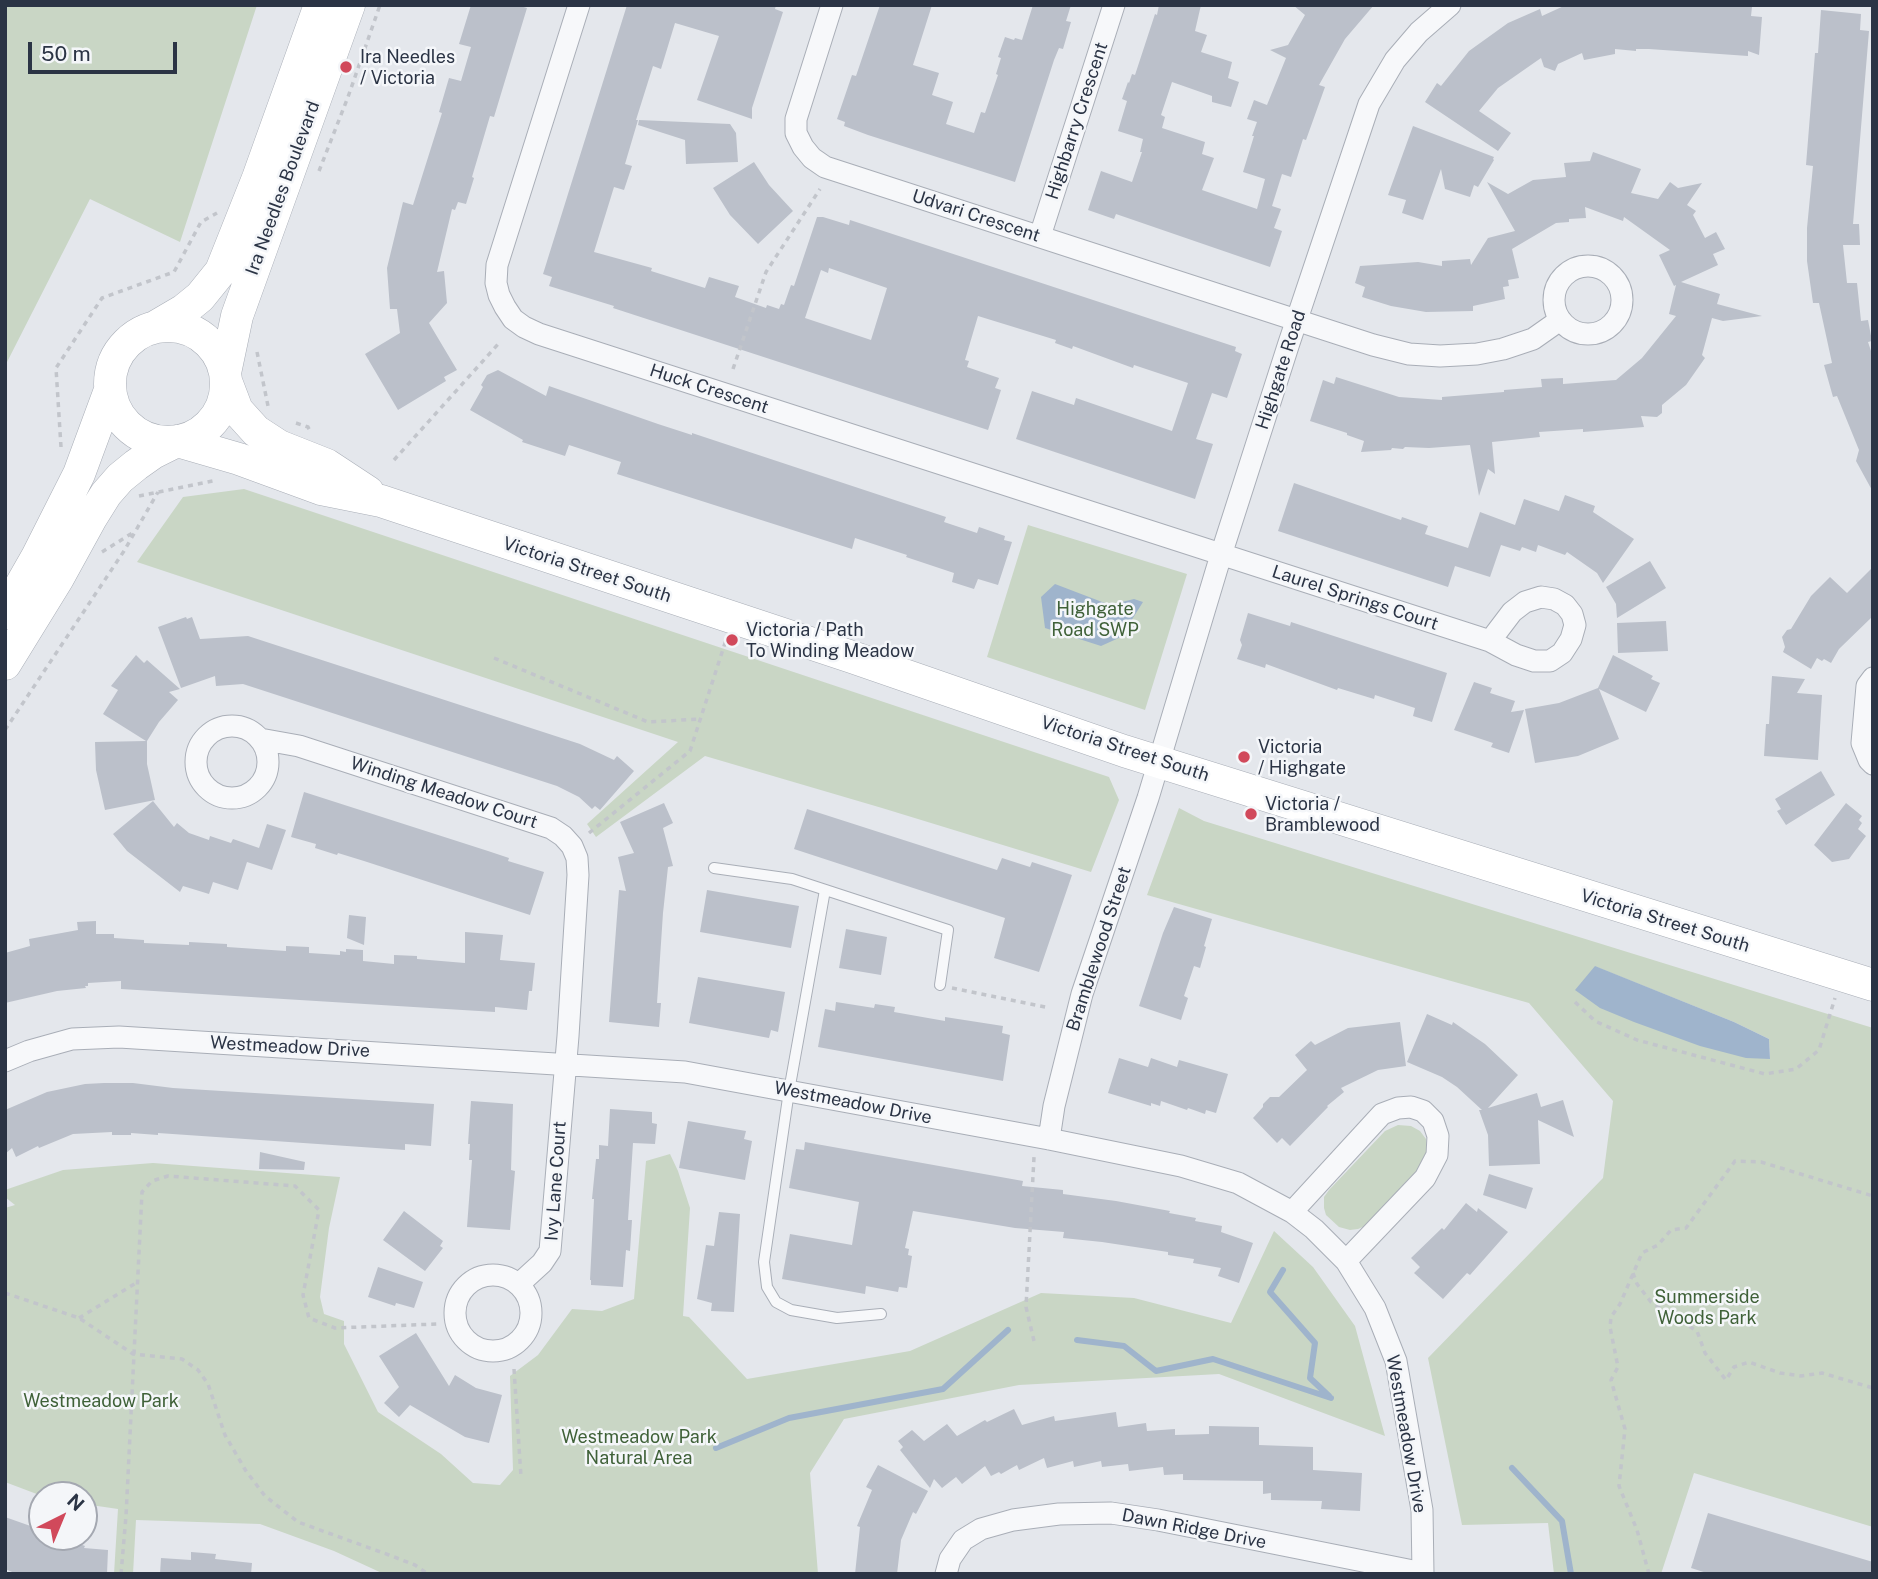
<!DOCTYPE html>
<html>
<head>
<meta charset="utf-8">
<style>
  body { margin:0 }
  #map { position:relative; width:1878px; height:1579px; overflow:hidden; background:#e4e7ec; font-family:"Public Sans",sans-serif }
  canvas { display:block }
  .frame { position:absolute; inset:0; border:7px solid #2b3445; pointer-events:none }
  .north { position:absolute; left:28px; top:1481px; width:70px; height:70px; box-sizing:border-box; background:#f4f6f9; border:2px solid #a4a8b1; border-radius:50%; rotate:43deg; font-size:19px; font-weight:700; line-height:28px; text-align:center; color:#2b3445 }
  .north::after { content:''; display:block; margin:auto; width:24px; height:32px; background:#d1495b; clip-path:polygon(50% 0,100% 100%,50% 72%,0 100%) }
  .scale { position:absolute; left:28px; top:42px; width:149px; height:32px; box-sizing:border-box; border:4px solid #2b3445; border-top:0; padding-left:9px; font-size:21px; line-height:24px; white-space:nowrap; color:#2b3445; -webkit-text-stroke:5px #f4f6f9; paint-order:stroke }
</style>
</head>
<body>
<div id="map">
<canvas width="1878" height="1579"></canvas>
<div class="frame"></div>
<div class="north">N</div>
<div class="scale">50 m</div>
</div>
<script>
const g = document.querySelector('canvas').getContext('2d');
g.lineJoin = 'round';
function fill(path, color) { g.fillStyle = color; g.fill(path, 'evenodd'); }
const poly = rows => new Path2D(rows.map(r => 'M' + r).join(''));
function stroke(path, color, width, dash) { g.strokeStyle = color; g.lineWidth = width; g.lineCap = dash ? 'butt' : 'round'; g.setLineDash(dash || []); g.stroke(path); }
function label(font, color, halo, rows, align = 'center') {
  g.font = font + ' "Public Sans",sans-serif'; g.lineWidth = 5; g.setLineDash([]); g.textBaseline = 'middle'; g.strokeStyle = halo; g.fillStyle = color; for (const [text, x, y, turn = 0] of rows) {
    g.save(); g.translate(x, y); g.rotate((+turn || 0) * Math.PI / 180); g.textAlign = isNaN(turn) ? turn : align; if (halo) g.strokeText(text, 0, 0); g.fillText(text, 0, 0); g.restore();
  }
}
fill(poly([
  [5,5,257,5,180,242,90,199,5,366],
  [244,489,1109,777,1119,800,1091,872,882,808,705,756,596,837,587,824,678,742,137,562,183,497],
  [1028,525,1187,574,1145,710,987,657],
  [1179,808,1204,821,1873,1028,1873,1527,1694,1473,1661,1574,1554,1574,1548,1523,1462,1525,1428,1358,1603,1178,1613,1101,1529,1003,1147,895],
  [1594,966,1734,1022,1769,1039,1770,1059],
  [1398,1125,1411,1126,1420,1131,1426,1139,1428,1151,1424,1164,1365,1226,1358,1229,1350,1230,1339,1227,1326,1215,1324,1208,1324,1197,1329,1190,1385,1131],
  [670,1154,678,1171,690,1208,683,1316,689,1317,747,1379,910,1351,1041,1293,1134,1298,1231,1323,1274,1231,1313,1267,1355,1326,1385,1436,1219,1374,1019,1385,844,1419,810,1473,818,1574,384,1574,334,1551,260,1524,136,1520,133,1574,114,1574,118,1509,84,1504,84,1495,42,1496,5,1482,5,1208,15,1205,5,1197,5,1190,63,1170,153,1163,340,1177,329,1228,320,1297,324,1314,344,1321,344,1344,378,1412,441,1454,473,1483,500,1485,513,1470,510,1376,538,1355,572,1309,602,1311,634,1299,646,1161]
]), '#c9d6c5');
fill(poly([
  [1055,584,1110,605,1134,599,1143,602,1121,637,1101,646,1045,628,1041,597],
  [1595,966,1734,1022,1769,1039,1770,1059,1746,1058,1700,1046,1634,1022,1600,1008,1575,990]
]), '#9fb4cc');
stroke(poly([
  [1283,1270,1270,1292,1315,1343,1310,1378,1329,1396],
  [1077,1340,1124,1346,1156,1371,1213,1359,1331,1398],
  [716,1448,789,1418,943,1389,1008,1330],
  [1512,1468,1562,1521,1571,1574]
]), '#9fb4cc', 6);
fill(poly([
  [471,5,517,5,527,8,494,117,490,116,472,177,474,178,466,204,458,202,455,210,452,209,437,272,444,271,447,303,429,323,457,370,444,377,446,381,398,410,365,354,400,333,397,309,390,309,387,268,403,202,413,205,442,113,439,112,449,78,461,81,471,47,459,44],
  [627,5,776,5,775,9,783,12,752,108,752,119,697,100,719,36,675,23,661,69,653,66,636,120,638,120,625,164,632,166,624,190,614,187,594,252,652,268,651,271,705,288,709,277,739,286,735,297,766,308,767,305,779,309,781,304,784,305,791,285,794,286,817,217,823,217,849,225,850,220,1236,347,1235,351,1242,354,1227,398,1212,393,1196,439,1213,444,1195,499,1016,439,1032,391,1074,405,1076,398,1172,431,1188,383,1134,365,1133,368,1073,346,1072,349,1055,343,1056,340,978,316,965,360,969,361,967,367,999,378,995,388,1001,390,988,430,613,308,614,306,549,286,552,277,543,274],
  [829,268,887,288,871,340,805,318,821,270,828,273],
  [880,5,932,5,913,65,939,73,932,95,953,102,946,124,974,133,981,112,985,113,998,75,996,74,1001,58,998,57,1005,37,1014,40,1015,38,1022,40,1033,5,1071,5,1066,21,1071,22,1063,49,1059,48,1054,60,1015,182,868,135,844,126,845,122,837,119,852,75,856,76],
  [1159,5,1201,5,1195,31,1207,35,1201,52,1232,62,1228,78,1239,82,1231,107,1212,102,1212,96,1172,82,1161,115,1165,117,1162,128,1205,142,1202,154,1214,158,1202,190,1257,209,1265,179,1243,172,1254,136,1252,136,1257,122,1247,119,1254,100,1267,105,1286,58,1270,50,1288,45,1305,15,1293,5,1374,5,1345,39,1319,85,1325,87,1306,140,1303,139,1291,177,1282,174,1272,206,1281,209,1274,228,1282,231,1270,267,1116,214,1114,219,1088,210,1101,171,1132,182,1142,152,1140,152,1143,139,1118,131,1127,101,1122,99,1128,82,1129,83,1132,74,1135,75,1155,14,1157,15],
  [1566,5,1713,5,1731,7,1731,5,1734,5,1752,7,1751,16,1762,17,1759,55,1748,51,1748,56,1649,49,1636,49,1636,51,1615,49,1615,54,1584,60,1582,53,1558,64,1555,71,1544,67,1541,58,1498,88,1479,111,1511,133,1498,151,1425,102,1437,83,1441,86,1469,51,1508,23,1540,9,1542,16],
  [1821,10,1861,14,1860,30,1869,31,1853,224,1859,224,1860,245,1843,245,1847,283,1857,283,1861,321,1868,320,1872,341,1868,342,1873,357,1873,492,1856,461,1859,450,1837,396,1833,397,1824,365,1832,363,1819,303,1813,303,1807,261,1807,228,1813,166,1806,165,1815,53,1818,53],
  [639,120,730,124,736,133,738,162,686,164,685,140,638,125],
  [1413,126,1494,157,1493,159,1494,160,1478,187,1474,185,1470,197,1445,189,1441,169,1423,220,1402,213,1406,200,1388,195],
  [1593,152,1641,169,1631,193,1658,199,1670,182,1678,188,1702,183,1687,205,1696,211,1693,215,1705,238,1716,232,1725,249,1713,254,1718,265,1681,282,1720,294,1717,304,1762,316,1723,321,1712,318,1702,355,1705,358,1686,385,1662,405,1662,413,1657,417,1641,416,1644,427,1583,432,1583,429,1539,432,1540,437,1492,442,1495,474,1488,469,1479,496,1470,445,1429,448,1405,447,1403,449,1392,448,1391,450,1361,452,1364,441,1347,435,1347,433,1310,421,1323,380,1334,384,1336,377,1399,397,1442,400,1442,397,1504,392,1504,390,1542,387,1541,379,1563,378,1563,384,1616,380,1642,358,1676,316,1669,314,1676,285,1674,286,1659,255,1670,250,1624,217,1623,221,1585,207,1586,218,1569,219,1569,222,1556,223,1512,249,1519,278,1508,280,1509,286,1503,287,1505,299,1473,306,1473,311,1426,312,1391,306,1362,297,1365,287,1355,283,1360,266,1418,262,1442,266,1442,261,1470,259,1471,265,1488,238,1515,231,1487,182,1508,194,1533,180,1566,177,1564,163,1590,161],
  [754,162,769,185,793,211,758,244,730,215,713,188],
  [498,370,546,396,549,386,658,424,692,435,692,433,946,517,944,522,977,533,979,527,1005,536,1004,540,1012,542,998,585,978,579,974,589,952,582,954,573,906,557,907,555,855,538,852,549,617,474,621,462,569,445,565,456,522,442,523,440,470,410,483,387,481,385,487,375],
  [1294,483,1401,520,1402,517,1428,526,1425,534,1468,548,1480,512,1515,525,1524,499,1559,511,1565,495,1595,506,1593,512,1634,539,1603,583,1597,573,1567,552,1565,555,1538,545,1536,552,1522,547,1520,551,1501,545,1490,577,1455,566,1448,587,1278,531],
  [1650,561,1666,588,1617,618,1616,604,1606,587],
  [1873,567,1873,616,1839,649,1831,663,1824,659,1822,661,1817,658,1811,669,1783,652,1785,647,1782,637,1787,630,1791,629,1811,596,1830,577,1847,593],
  [1248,613,1290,626,1291,622,1447,673,1432,722,1413,716,1415,708,1375,695,1374,699,1338,688,1337,690,1266,664,1265,668,1237,659,1242,645,1240,640],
  [186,617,187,619,192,617,200,639,248,636,580,744,614,760,617,756,634,771,600,810,595,806,592,809,579,797,557,786,243,684,216,686,215,676,181,688,158,627],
  [1666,621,1668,651,1618,653,1617,623],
  [136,655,144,663,147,660,180,689,169,692,178,700,159,722,147,741,147,764,155,800,105,810,96,770,95,742,146,741,103,714,118,690,111,686],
  [1613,655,1653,676,1651,679,1660,683,1646,712,1599,689,1619,739,1578,756,1535,763,1525,709,1559,703,1598,688],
  [1772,676,1805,679,1797,693,1822,695,1818,760,1764,756,1766,724,1769,724],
  [1474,682,1492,688,1490,693,1515,701,1511,712,1524,710,1509,753,1491,747,1493,743,1454,730],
  [1821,771,1835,795,1786,825,1777,811,1781,809,1775,799],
  [304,792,488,851,509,858,508,861,544,872,530,915,364,861,338,853,337,855,315,848,316,844,291,837],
  [153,801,174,827,177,823,189,833,209,840,210,836,231,843,233,839,259,848,267,824,286,830,272,870,247,862,238,890,213,882,209,894,183,886,180,892,127,851,113,834],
  [664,803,673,823,663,828,673,866,668,867,663,913,657,1003,661,1003,659,1027,609,1022,619,890,626,891,618,857,634,853,620,822],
  [1846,803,1862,816,1859,820,1862,823,1858,829,1866,836,1849,859,1832,862,1814,845],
  [807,809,997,870,1002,858,1030,867,1032,862,1072,875,1039,972,994,958,1005,918,794,849],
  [707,890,799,906,791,948,700,932],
  [1174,907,1212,919,1204,946,1206,947,1200,968,1194,966,1184,996,1188,998,1181,1020,1139,1006,1163,933],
  [349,915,366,917,364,945,347,938],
  [96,921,96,934,114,934,114,938,144,940,144,943,189,945,189,942,227,944,227,947,286,951,286,946,309,947,309,953,340,955,340,951,346,952,346,949,363,950,363,961,394,964,394,955,417,956,417,959,465,963,465,932,503,935,500,960,535,963,532,991,529,991,527,1010,495,1007,495,1012,121,989,121,981,88,983,88,986,85,986,86,988,57,991,5,1003,5,953,30,946,29,939,78,930,77,922],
  [846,929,887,937,881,975,839,968],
  [698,977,785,992,778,1032,771,1030,769,1038,689,1023],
  [836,1002,874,1008,875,1004,895,1007,894,1012,945,1021,945,1017,1003,1026,1002,1033,1010,1035,1003,1081,818,1047,825,1009,835,1011],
  [1427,1014,1452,1025,1453,1022,1485,1044,1518,1075,1488,1108,1537,1093,1541,1107,1563,1100,1574,1137,1538,1120,1540,1164,1489,1166,1488,1135,1479,1110,1482,1110,1457,1087,1442,1077,1407,1062],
  [1400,1022,1406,1066,1378,1070,1341,1088,1344,1092,1327,1106,1328,1107,1290,1146,1282,1138,1277,1143,1253,1118,1263,1107,1263,1104,1270,1097,1279,1097,1307,1070,1295,1055,1311,1041,1315,1045,1348,1028],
  [1119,1058,1148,1067,1151,1058,1177,1067,1179,1060,1228,1074,1216,1113,1206,1110,1205,1114,1188,1108,1187,1110,1161,1101,1160,1106,1151,1103,1151,1106,1108,1093],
  [104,1083,133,1083,173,1088,434,1104,431,1146,405,1144,405,1150,158,1133,158,1135,131,1133,131,1135,112,1135,112,1132,73,1134,39,1148,38,1146,16,1157,12,1148,5,1154,5,1110,47,1092,85,1084],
  [471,1101,513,1104,511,1170,515,1171,510,1230,467,1227,472,1160,469,1160,470,1144,468,1144],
  [610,1109,652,1112,652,1123,657,1124,655,1144,633,1143,628,1220,632,1220,630,1251,626,1250,623,1287,591,1285,591,1280,590,1280,594,1199,592,1199,596,1159,599,1159,599,1145,608,1146],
  [688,1121,746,1131,744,1139,752,1141,745,1180,679,1168],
  [805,1142,1023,1181,1022,1186,1063,1190,1063,1194,1116,1201,1170,1211,1169,1213,1196,1218,1195,1221,1222,1226,1221,1232,1253,1243,1239,1283,1218,1276,1221,1268,1193,1263,1194,1259,1168,1255,1168,1252,1102,1242,1063,1238,1064,1232,1015,1228,913,1211,905,1248,909,1249,908,1255,912,1256,907,1288,899,1287,898,1292,866,1286,865,1294,782,1279,790,1234,852,1245,859,1202,789,1188,796,1149,804,1150],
  [260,1152,305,1162,304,1170,259,1169],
  [1489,1174,1533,1188,1526,1209,1483,1195],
  [1466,1203,1477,1212,1478,1208,1508,1232,1470,1275,1467,1273,1443,1299,1414,1273,1420,1267,1411,1258,1442,1228,1444,1230],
  [404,1211,443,1241,440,1246,443,1248,425,1271,383,1240],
  [719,1212,740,1214,734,1312,711,1311,712,1303,697,1299,706,1245,714,1246],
  [378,1267,423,1282,414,1308,396,1303,395,1306,368,1297],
  [416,1333,449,1386,455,1375,476,1388,502,1395,489,1443,465,1437,410,1405,399,1417,384,1403,399,1387,379,1356],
  [1014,1409,1022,1425,1054,1416,1055,1421,1116,1412,1118,1427,1146,1423,1147,1431,1175,1429,1175,1435,1209,1434,1209,1426,1259,1427,1259,1445,1313,1447,1313,1470,1362,1473,1360,1511,1321,1509,1322,1501,1271,1500,1271,1493,1263,1494,1263,1481,1183,1480,1183,1474,1164,1475,1163,1467,1129,1471,1128,1464,1102,1467,1101,1461,1074,1467,1073,1461,1047,1468,1044,1458,1019,1470,1017,1465,1001,1474,999,1472,991,1476,985,1466,962,1484,956,1477,942,1488,934,1479,930,1488,900,1450,903,1447,898,1441,912,1430,924,1441,947,1424,957,1436,985,1420,987,1422],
  [878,1465,928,1491,916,1514,913,1512,901,1540,897,1574,855,1574,860,1527,857,1526,872,1490,866,1487],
  [1708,1513,1873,1562,1873,1574,1710,1574,1691,1568],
  [5,1517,39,1529,37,1532,42,1533,42,1537,62,1537,85,1546,84,1548,108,1550,107,1574,17,1574,5,1569],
  [191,1552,216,1554,215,1559,252,1563,251,1574,160,1574,161,1558,191,1560]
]), '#bbc0ca');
const service = poly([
  [714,868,792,879,948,930,940,985],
  [825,890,789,1091,764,1262,767,1287,776,1302,791,1310,837,1318,881,1314]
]);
const minor = poly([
  [579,5,497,265,496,283,499,295,505,307,513,319,524,327,539,334,1490,641,1516,655,1534,661,1550,661,1562,653,1571,639,1575,625,1572,614,1565,605,1554,599,1541,597,1525,602,1512,612,1490,641],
  [832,5,796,119,796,133,803,147,812,158,825,167,1373,345,1409,354,1440,356,1477,354,1503,349,1533,339,1560,320],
  [1040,236,1114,5],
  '1554 300a34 34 0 1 1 68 0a34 34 0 1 1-68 0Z',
  [1873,678,1867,686,1862,743,1869,760,1873,764],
  '196 762a36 36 0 1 1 72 0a36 36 0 1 1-72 0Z',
  [260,739,299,746,551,828,563,836,572,846,577,858,578,875,568,1036,550,1251,542,1263,519,1284],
  [5,1061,29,1051,72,1039,119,1037,685,1072,1049,1139,1181,1166,1238,1183,1292,1212,1314,1229,1346,1261,1375,1308,1396,1361,1422,1510,1423,1574],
  [1049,1139,1054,1106,1082,994,1148,798,1221,555,1289,343,1369,104,1395,60,1419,32,1450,5],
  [1292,1212,1382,1114,1398,1108,1411,1107,1423,1111,1433,1121,1438,1136,1437,1155,1425,1178,1346,1261],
  '455 1313a38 38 0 1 1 76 0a38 38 0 1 1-76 0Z',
  [946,1574,950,1559,963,1540,981,1529,1013,1520,1059,1514,1111,1513,1158,1520,1423,1573]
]);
const secondary = poly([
  '110 384a58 58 0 1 1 116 0a58 58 0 1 1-116 0Z',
  [155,327,184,310,200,297,221,271,258,178,320,5],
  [225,373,237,316,349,5],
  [226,381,237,410,256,431,279,446,327,465,368,492],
  [177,441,239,459,321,489,381,501,852,657,1124,751,1873,985],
  [5,613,37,557,79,474,110,390],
  [5,664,58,578,91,518,106,494,120,478,136,465,153,453,177,441]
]);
stroke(service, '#a9aeb7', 12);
stroke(minor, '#a9aeb7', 23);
stroke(secondary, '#a9aeb7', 33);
stroke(poly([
  [319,171,348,97,380,5],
  [257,352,268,406],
  [733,369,766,272,820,189],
  [296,423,308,427,310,431],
  [61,447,56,368,102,298,174,272,201,222,217,213],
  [394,460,500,342],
  [139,496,217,480],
  [102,552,134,532],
  [494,658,648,722,700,719],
  [5,730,124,551,158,492],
  [589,833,690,751,726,640],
  [952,988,1050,1008],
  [1575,1002,1595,1021,1637,1040,1765,1074,1796,1069,1819,1050,1835,998],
  [1633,1273,1637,1284,1651,1302,1697,1331,1705,1353,1726,1380,1734,1367,1749,1362,1780,1373,1801,1376,1822,1373,1873,1388],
  [5,1293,79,1318,133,1354,182,1359,198,1370,208,1384,225,1435,246,1471,265,1496,298,1522,389,1555,415,1565,428,1574],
  [79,1318,136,1283],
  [1034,1341,1026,1307,1034,1157],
  [514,1369,521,1477],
  [121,1574,126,1516,142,1192,152,1181,168,1176,295,1186,319,1210,303,1295,309,1318,335,1328,437,1324],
  [1649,1574,1637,1530,1619,1486,1625,1429,1611,1380,1618,1367,1610,1327,1611,1317,1620,1304,1642,1253,1658,1245,1671,1230,1686,1228,1735,1161,1761,1162,1873,1196]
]), '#c2c5cb', 3.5, [5, 5]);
stroke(service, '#f7f8fa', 10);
stroke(minor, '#f7f8fa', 21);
stroke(secondary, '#fff', 32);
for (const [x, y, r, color] of [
  [346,67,7,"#d1495b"],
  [732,640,7,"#d1495b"],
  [1244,757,7,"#d1495b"],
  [1251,814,7,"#d1495b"]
]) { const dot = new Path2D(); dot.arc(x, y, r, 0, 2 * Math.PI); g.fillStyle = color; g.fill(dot); stroke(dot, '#f4f6f9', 2.5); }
label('18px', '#2b3445', '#f4f6f9', [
  ["Ira Needles",360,57],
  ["/ Victoria",360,78],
  ["Victoria / Path",746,630],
  ["To Winding Meadow",746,651],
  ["Victoria",1258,747],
  ["/ Highgate",1258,768],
  ["Victoria /",1265,804],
  ["Bramblewood",1265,825]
], 'left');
label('18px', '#2b3445', '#f4f6f9', [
  ["Highbarry Crescent",1077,121,-72],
  ["Ira Needles Boulevard",283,188,-70],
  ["Udvari Crescent",976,216,18],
  ["Highgate Road",1281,370,-72],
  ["Huck Crescent",709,389,18],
  ["Victoria Street South",587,570,18],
  ["Laurel Springs Court",1355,598,18],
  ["Victoria Street South",1125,749,18],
  ["Winding Meadow Court",444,793,18],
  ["Victoria Street South",1665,921,17],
  ["Bramblewood Street",1099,949,-72],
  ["Westmeadow Drive",290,1047,3],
  ["Westmeadow Drive",853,1103,11],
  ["Ivy Lane Court",556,1181,-86],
  ["Westmeadow Drive",1406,1434,80],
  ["Dawn Ridge Drive",1194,1529,11]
]);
label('18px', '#3f6138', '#f4f6f9', [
  ["Highgate",1095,609],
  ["Road SWP",1095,630],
  ["Summerside",1707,1297],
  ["Woods Park",1707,1318],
  ["Westmeadow Park",101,1401],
  ["Westmeadow Park",639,1437],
  ["Natural Area",639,1458]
]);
</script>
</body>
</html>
